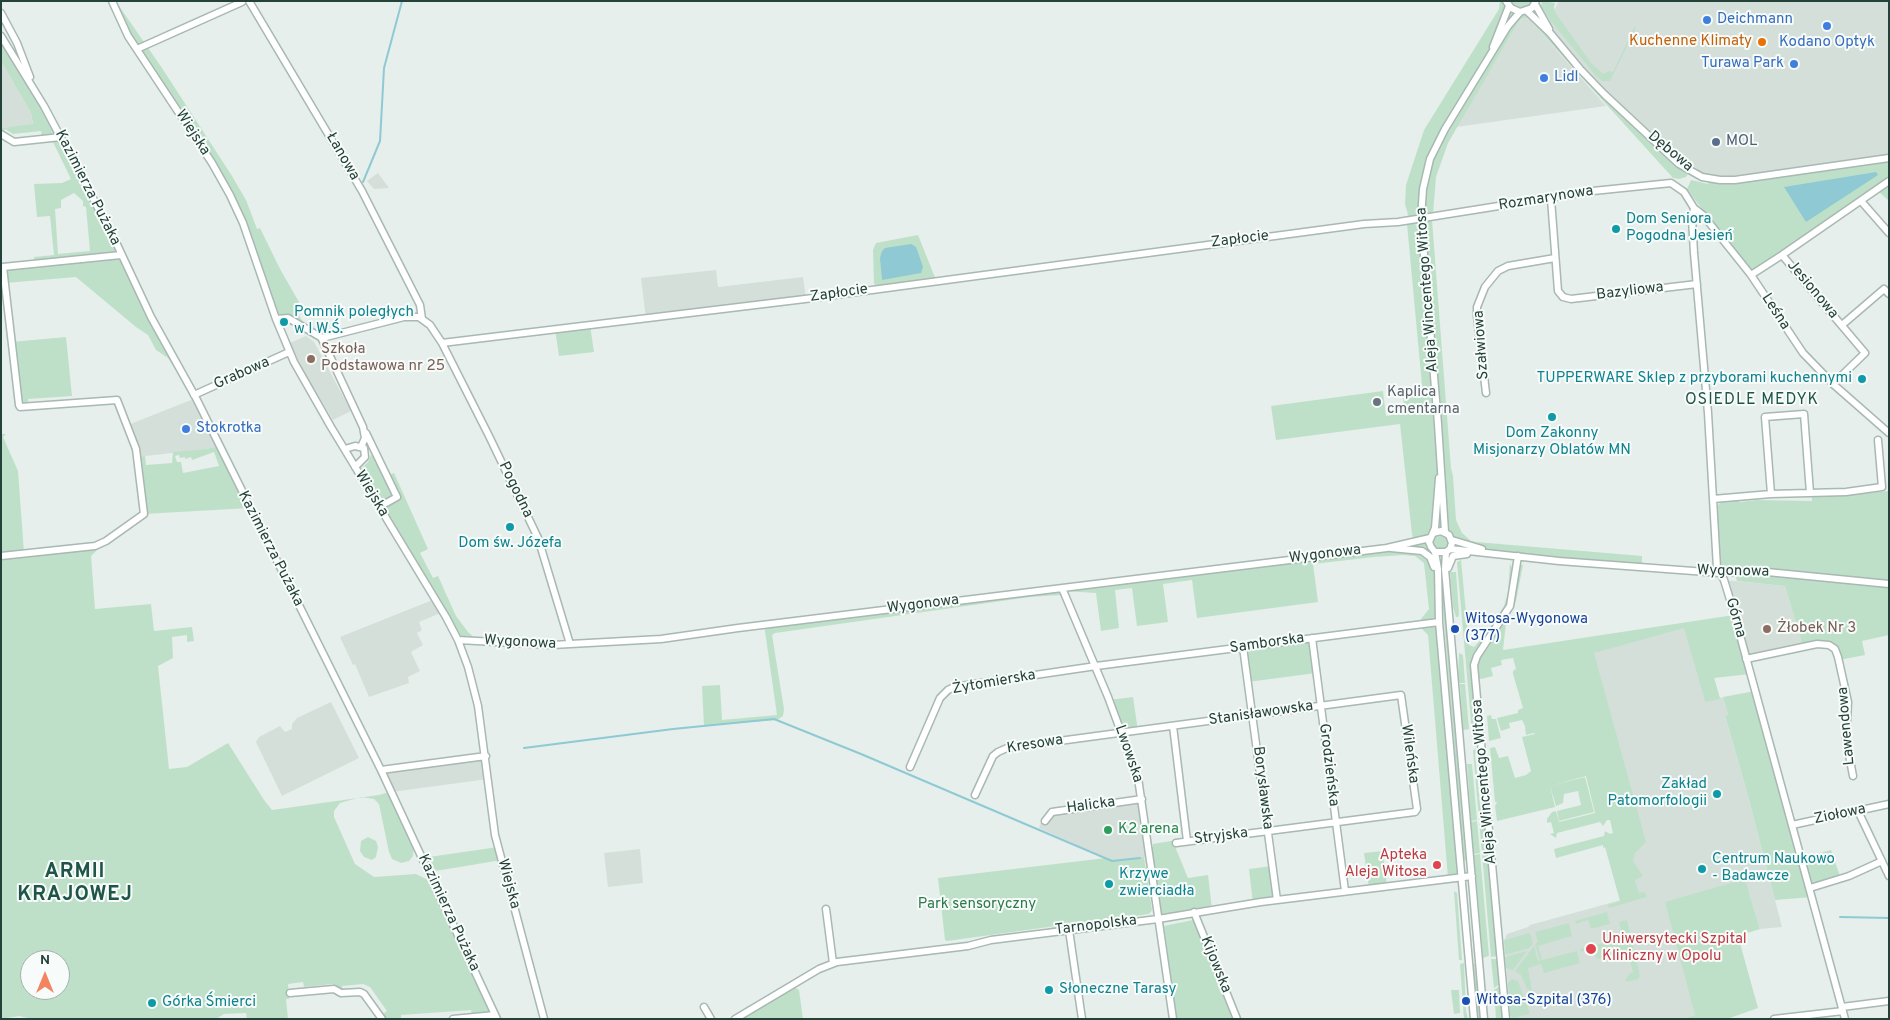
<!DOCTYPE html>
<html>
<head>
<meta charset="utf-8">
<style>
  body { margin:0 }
  #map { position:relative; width:1890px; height:1020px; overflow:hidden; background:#e6efeb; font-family:Overpass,sans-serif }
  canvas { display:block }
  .frame { position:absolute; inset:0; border:2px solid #24423a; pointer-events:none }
  .north { position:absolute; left:20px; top:950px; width:50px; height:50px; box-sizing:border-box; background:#f7fbf9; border:1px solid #a3b1ad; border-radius:50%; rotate:0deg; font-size:14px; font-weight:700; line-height:20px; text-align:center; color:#24423a }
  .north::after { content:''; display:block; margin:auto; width:18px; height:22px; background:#f4845f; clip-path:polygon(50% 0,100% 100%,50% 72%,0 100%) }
</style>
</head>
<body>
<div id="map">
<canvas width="1890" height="1020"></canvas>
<div class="frame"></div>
<div class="north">N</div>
</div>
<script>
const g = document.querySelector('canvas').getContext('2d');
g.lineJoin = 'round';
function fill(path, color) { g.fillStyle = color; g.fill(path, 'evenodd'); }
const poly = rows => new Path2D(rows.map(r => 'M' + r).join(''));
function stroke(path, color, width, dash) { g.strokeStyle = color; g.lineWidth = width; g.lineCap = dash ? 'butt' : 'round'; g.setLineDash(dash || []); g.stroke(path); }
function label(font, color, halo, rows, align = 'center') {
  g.font = font + ' Overpass,sans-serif'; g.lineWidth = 4; g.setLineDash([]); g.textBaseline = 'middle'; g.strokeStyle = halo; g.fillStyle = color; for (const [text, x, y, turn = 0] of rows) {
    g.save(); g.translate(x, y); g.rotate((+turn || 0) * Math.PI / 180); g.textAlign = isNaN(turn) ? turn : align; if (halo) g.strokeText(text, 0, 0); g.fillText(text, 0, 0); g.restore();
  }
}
fill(poly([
  [1559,1,1889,1,1889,158,1735,180,1711,179,1709,175,1696,170,1697,168,1692,166,1686,169,1587,77,1547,25],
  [1525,18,1529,19,1606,106,1456,127,1516,26,1521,19],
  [1,61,31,113,33,125,1,128],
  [378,173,389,188,374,189,367,181],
  [716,270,718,287,803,277,806,299,646,319,641,278],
  [306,336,314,342,351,411,333,420,305,374,290,343],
  [196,398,219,446,206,449,137,457,128,425],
  [1724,580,1785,586,1803,647,1746,659],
  [435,599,443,612,419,622,422,630,417,633,423,645,411,652,420,671,408,677,409,683,369,697,355,664,353,665,340,637],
  [1697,621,1720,698,1723,697,1728,715,1725,717,1747,792,1782,927,1760,929,1749,892,1695,1015,1680,1019,1511,1019,1504,941,1507,934,1528,927,1530,925,1621,900,1620,842,1566,641],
  [331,702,359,758,282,796,256,742,259,737,280,726,285,732,292,729,292,724,297,718],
  [486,756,488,779,391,792,381,770],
  [1142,799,1149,857,1112,861,1039,828,1041,822,1045,821,1052,812],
  [640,849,643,883,608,887,604,853]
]), '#d4dfda');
fill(poly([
  [1500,1,1536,1,1528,11,1580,69,1686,169,1688,174,1686,177,1679,179,1673,178,1529,19,1525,18,1521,19,1516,26,1448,143,1436,177,1433,214,1425,213,1422,197,1418,205,1416,217,1409,218,1405,204,1406,185,1424,130,1499,9],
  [1542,1,1555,3,1554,7,1555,12,1591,63,1603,74,1609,71,1613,72,1635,26,1635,30,1610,81,1602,81,1596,76,1549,19,1541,6],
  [119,6,162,68,232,176,246,200,257,229,260,228,280,269,299,302,294,305,302,321,300,325,293,320,276,319,230,195,128,36,114,8],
  [1,36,33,85,179,367,175,369,168,358,156,350,148,335,136,327,76,277,5,283,3,267,35,263,34,257,54,255,50,216,37,217,34,184,62,183,71,179,51,138,42,139,41,131,13,134,5,129,1,134,1,128,33,124,31,113,1,61],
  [74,193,83,201,83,206,86,207,90,251,58,254,55,209,61,208,61,200],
  [1889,158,1889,201,1877,190,1751,275,1687,189,1691,180,1708,184,1711,179,1720,180],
  [1428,220,1432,220,1451,468,1453,476,1456,520,1462,533,1471,541,1476,542,1642,556,1642,567,1518,556,1481,549,1452,540,1448,552,1436,552,1461,877,1448,878,1428,635,1422,629,1421,619,1429,609,1424,563,1415,556,1403,555,1374,557,1313,564,1318,602,1197,618,1192,580,1163,584,1168,622,1137,626,1132,588,1115,590,1119,628,1101,631,1096,593,1063,591,1061,595,1030,597,775,633,772,635,784,709,783,716,777,720,704,726,702,686,720,685,722,720,777,715,764,624,1301,558,1422,540,1418,537,1413,537,1412,534,1400,424,1276,440,1271,406,1383,391,1386,416,1405,413,1402,389,1422,385,1407,224,1414,223,1418,227,1433,417,1439,423,1441,416,1425,223],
  [918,235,936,280,877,289,874,283,873,250,876,243],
  [590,325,594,352,559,356,555,329],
  [66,337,72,396,28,399,29,406,20,407,11,342],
  [1,434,6,434,3,437,18,471,24,553,98,545,98,549,91,556,95,609,151,604,154,631,192,627,194,641,187,642,187,635,172,637,173,658,158,666,169,769,187,767,228,743,264,800,272,810,379,795,389,792,414,842,413,856,409,861,401,863,392,859,389,852,379,804,374,799,361,797,340,803,334,811,334,817,355,864,374,877,416,874,434,883,495,1015,472,1017,471,1010,401,1015,401,1019,382,1019,380,1016,387,1011,370,987,363,984,342,986,343,994,334,989,333,984,304,987,303,982,288,984,289,999,286,999,288,1019,247,1019,246,1013,224,1014,216,1019,32,1019,19,1016,1,1019],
  [30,960,60,960,60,990,30,990],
  [219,446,249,508,144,514,137,457,145,456,146,465,172,463,173,452,206,449],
  [214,452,219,466,183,473,181,462,177,462,175,456,179,455,180,458,185,457,185,459,191,457,192,460],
  [371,455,375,457,387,476,394,473,428,549,420,553,433,578,438,576,456,616,468,632,478,641,461,639,358,472,368,462],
  [1889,491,1889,580,1773,569,1723,570,1721,568,1717,507,1721,501,1737,499,1740,502,1757,500,1812,501,1812,495,1845,495],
  [1461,560,1469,645,1474,647,1486,634,1504,606,1508,593,1510,563,1513,571,1507,605,1478,650,1471,665,1479,744,1473,744,1457,562],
  [1521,565,1523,565,1516,601,1506,623,1503,650,1734,615,1750,674,1714,678,1720,699,1706,702,1705,701,1684,628,1594,653,1646,842,1635,853,1633,861,1643,876,1635,880,1637,888,1639,893,1645,892,1647,897,1609,908,1608,905,1620,901,1605,847,1603,848,1603,845,1556,858,1554,849,1604,836,1605,831,1610,834,1613,833,1610,820,1607,820,1603,826,1600,822,1557,833,1556,838,1550,834,1554,833,1551,822,1547,823,1547,819,1552,812,1556,811,1559,822,1595,813,1586,776,1550,786,1555,807,1497,821,1495,806,1497,802,1495,802,1490,748,1495,747,1499,758,1508,756,1515,778,1526,775,1531,771,1522,737,1535,734,1534,733,1526,735,1525,726,1522,720,1509,723,1510,728,1501,731,1497,718,1518,713,1518,710,1523,708,1513,674,1513,671,1516,669,1513,658,1501,660,1502,665,1491,668,1493,676,1481,679,1478,677,1477,664,1512,606],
  [1450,572,1456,572,1459,614,1458,617,1456,617,1453,607],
  [1440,573,1442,573,1466,861,1463,859,1462,841],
  [1745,574,1889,587,1889,635,1862,641,1865,655,1839,660,1831,646,1803,647,1785,586,1737,581,1736,577],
  [1312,638,1316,673,1248,682,1243,647],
  [1459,653,1463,655,1465,683,1459,683,1458,676],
  [1460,684,1465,684,1469,729,1463,730],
  [1755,691,1801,858,1831,850,1841,879,1810,888,1812,897,1775,900,1747,792,1725,716,1728,715,1723,697],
  [1133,697,1138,731,1122,733,1109,700],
  [1491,715,1492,719,1496,719,1501,738,1489,741,1487,716],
  [1479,749,1479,754,1475,754,1480,805,1484,805,1497,956,1491,957,1473,750],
  [1467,764,1472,764,1477,820,1471,821],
  [1585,777,1594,812,1559,821,1557,811,1581,805,1578,791,1564,794,1563,803,1556,806,1550,786],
  [1477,821,1480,853,1474,854,1471,822],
  [368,837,376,841,378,847,376,857,372,860,364,857,360,851,361,841],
  [1177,840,1176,849,1188,878,1208,875,1212,909,1158,919,1148,847,1153,847,1153,844],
  [498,847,501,860,460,867,428,872,422,858],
  [1383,851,1387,886,1369,888,1364,853],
  [1480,854,1489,956,1483,958,1474,855],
  [1144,857,1152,910,1149,914,1091,922,1088,926,1050,930,1047,929,1056,926,947,941,945,940,938,878,1106,858,1119,861],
  [1272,866,1277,900,1253,904,1249,869],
  [1745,879,1760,929,1738,936,1758,1008,1727,1019,1680,1019,1695,1015,1665,902],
  [1454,891,1457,893,1462,960,1459,960],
  [1607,912,1610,924,1591,929,1588,920,1576,924,1575,921],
  [1193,920,1234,1019,1177,1019,1164,926],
  [1627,920,1640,976,1638,979,1626,982,1626,979,1629,974,1633,972,1627,951,1598,959,1594,955,1589,956,1588,950,1581,952,1580,949,1623,938,1619,922],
  [1569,923,1572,936,1538,946,1542,960,1577,951,1580,963,1544,973,1541,964,1528,968,1532,991,1527,989,1521,975,1515,971,1534,946,1538,961,1540,961,1535,944,1538,942,1535,932],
  [1530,933,1533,944,1529,948,1505,955,1504,940],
  [1527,951,1513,970,1506,968,1505,957],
  [1491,959,1498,959,1500,984,1494,988],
  [1464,963,1466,1011,1468,1019,1464,1019,1460,964],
  [1472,964,1476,964,1481,1019,1477,1019],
  [1512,979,1518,981,1530,1014,1514,1018,1510,1016,1508,983],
  [791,985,799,990,803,1019,735,1019],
  [1500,986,1503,1019,1496,1019,1494,990],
  [1451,990,1459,990,1460,1013,1454,1014]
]), '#bfe0c8');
fill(poly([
  [1876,172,1878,175,1806,222,1784,187],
  [911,244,916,247,921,261,923,267,921,273,882,280,880,258,882,251,885,248]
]), '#8ec9d4');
stroke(poly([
  [363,182,380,141,384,68,402,1],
  [524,748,673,729,774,719,861,754,1112,861,1140,858],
  [1840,917,1889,918]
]), '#8ec9d4', 2);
const minor = poly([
  [112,1,128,36,212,163,230,195,243,223,276,319,294,362,331,427,446,617,458,640,468,667,478,706,495,835,544,1019],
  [249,1,362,191,420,305,422,319],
  [1506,1,1511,8,1520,12,1532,8,1536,1],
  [1535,4,1549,29],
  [1527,11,1550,33,1580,69,1604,94,1679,164,1702,177,1720,180,1735,180,1889,158],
  [1,13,17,43,30,77],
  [1,36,44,106,113,236,151,317,196,398,381,770,497,1019],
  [1493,47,1509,6],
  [137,49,242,2],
  [1,134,14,142,61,137],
  [1551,199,1558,291,1563,297,1571,299,1697,284],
  [1861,201,1889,233],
  [1694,208,1692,219,1694,253,1708,413,1717,568,1724,580,1732,606,1845,1019],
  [1782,255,1865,353,1833,384],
  [1751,275,1782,255,1889,181],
  [276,319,288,318,322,338,404,317,419,317,430,325,442,343,805,299,1364,224,1398,222,1593,191,1671,183,1684,192,1694,208,1703,215,1751,275,1803,353,1833,384,1889,433],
  [1842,325,1884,289,1889,294],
  [321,337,363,427,365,438,361,447],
  [442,343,489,436,538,538,570,644],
  [1486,393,1477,316,1477,307,1485,287,1498,271,1508,266,1555,258],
  [194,395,289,352],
  [366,433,397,497,379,507],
  [345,449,355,446,364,448,365,457,355,467],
  [1771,494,1765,417,1804,414,1810,493],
  [1713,499,1771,494,1846,492,1882,487,1878,440],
  [1445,532,1438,424,1421,219,1423,189,1430,159,1445,129,1508,26,1520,12],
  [1433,533,1441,531,1449,535,1452,543,1450,549,1446,552,1435,552,1431,547,1429,542,1435,528,1439,478],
  [1452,540,1482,549],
  [1391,548,1422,551,1430,557,1434,567],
  [1450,549,1559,561,1720,573,1757,571,1889,584],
  [1435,552,1438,569,1439,622,1474,1019],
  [1446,552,1445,569,1484,1019],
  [1,556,95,546,106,541,144,514,136,449,117,400,20,407,19,405,3,267,121,255],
  [1448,568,1453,556,1467,554],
  [1062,588,1108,697,1138,778,1173,1019],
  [1312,638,1345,891],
  [458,640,552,645,661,639,738,628,1387,548,1430,538],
  [1243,647,1277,900],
  [1746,659,1817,644,1829,645,1835,649,1838,657,1848,702,1846,739,1853,776],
  [1173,726,1187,841],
  [910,767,940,698,948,690,954,687,1096,666,1439,622],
  [381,770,486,756],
  [975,795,993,756,998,752,1007,748,1401,695,1417,809,1415,812,1176,843],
  [1858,811,1889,876],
  [1045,821,1052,812,1142,799],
  [1792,825,1889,804],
  [1810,888,1849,876,1882,861],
  [826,909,833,963],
  [1194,912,1237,1019],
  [1069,930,1082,1019],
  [290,993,334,989,341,993,360,992,364,994,382,1019],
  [704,1007,711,1019],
  [1842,1007,1889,1001],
  [453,1019,495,1015],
  [735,1019,819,969,837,962,968,946,991,940,1158,919,1261,902,1472,876],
  [1506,1019,1474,665,1477,656,1510,606,1518,556],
  [1774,1019,1843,1011]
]);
stroke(minor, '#a8b8b2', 9);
stroke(minor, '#fff', 6);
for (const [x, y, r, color] of [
  [1707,20,5,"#3f7fe0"],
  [1827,26,5,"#3f7fe0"],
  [1762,42,5,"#e8710a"],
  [1794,64,5,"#3f7fe0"],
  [1544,78,5,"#3f7fe0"],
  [1716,142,5,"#5c6f8a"],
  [1616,229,5,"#0f9aa8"],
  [284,322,5,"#0f9aa8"],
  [311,359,5,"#8d6e63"],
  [1862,379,5,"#0f9aa8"],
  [1377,402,5,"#6b7280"],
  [1552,417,5,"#0f9aa8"],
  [186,429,5,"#3f7fe0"],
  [510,527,5,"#0f9aa8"],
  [1455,629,5,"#1a4fb4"],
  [1767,629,5,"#8d6e63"],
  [1717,794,5,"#0f9aa8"],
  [1108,830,5,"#2e9e5b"],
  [1437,865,5,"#e0444e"],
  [1702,869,5,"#0f9aa8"],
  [1109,884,5,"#0f9aa8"],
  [1591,949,6,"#e0444e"],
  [1049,990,5,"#0f9aa8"],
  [1466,1001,5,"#1a4fb4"],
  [152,1003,5,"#0f9aa8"]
]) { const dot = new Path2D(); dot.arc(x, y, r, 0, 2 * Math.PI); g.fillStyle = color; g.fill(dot); stroke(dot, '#f7fbf9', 2); }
label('15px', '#366cbe', '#f7fbf9', [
  ["Deichmann",1717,20],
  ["Kodano Optyk",1827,43,"center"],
  ["Turawa Park",1784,64,"right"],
  ["Lidl",1554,78],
  ["Stokrotka",196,429]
], 'left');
label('15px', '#c56008', '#f7fbf9', [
  ["Kuchenne Klimaty",1752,42]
], 'right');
label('15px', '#24423a', '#f7fbf9', [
  ["Wiejska",192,133,57],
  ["Dębowa",1670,152,40],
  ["Łanowa",342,157,60],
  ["Kazimierza Pużaka",87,188,63],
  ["Rozmarynowa",1546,199,-9],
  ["Zapłocie",1240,240,-7],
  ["Aleja Wincentego Witosa",1428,290,-94],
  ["Jesionowa",1812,290,50],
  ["Bazyliowa",1630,292,-7],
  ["Zapłocie",839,294,-8],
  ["Leśna",1775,312,57],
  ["Szałwiowa",1482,345,-94],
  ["Grabowa",242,374,-24],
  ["Pogodna",515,490,64],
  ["Wiejska",371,494,59],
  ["Kazimierza Pużaka",270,549,63],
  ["Wygonowa",1325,555,-7],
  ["Wygonowa",1733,572,1],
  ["Wygonowa",923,605,-7],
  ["Górna",1735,618,74],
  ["Wygonowa",520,643,3],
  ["Samborska",1267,644,-8],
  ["Żytomierska",994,683,-10],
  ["Stanisławowska",1261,714,-8],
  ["Lawendowa",1847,726,-95],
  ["Kresowa",1035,745,-9],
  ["Lwowska",1128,754,71],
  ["Wileńska",1409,754,82],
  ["Grodzieńska",1328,765,83],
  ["Aleja Wincentego Witosa",1485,782,-95],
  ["Borysławska",1262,788,83],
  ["Halicka",1091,806,-8],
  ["Ziołowa",1840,815,-12],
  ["Stryjska",1221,837,-7],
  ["Wiejska",508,884,75],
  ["Kazimierza Pużaka",448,913,65],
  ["Tarnopolska",1096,926,-7],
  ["Kijowska",1215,965,68]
]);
label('15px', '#4e5e75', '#f7fbf9', [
  ["MOL",1726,142]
], 'left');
label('15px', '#0d838f', '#f7fbf9', [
  ["Dom Seniora",1626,220],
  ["Pogodna Jesień",1626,237],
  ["Pomnik poległych",294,313],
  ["w I W.Ś.",294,330],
  ["TUPPERWARE Sklep z przyborami kuchennymi",1852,379,"right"],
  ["Dom Zakonny",1552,434,"center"],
  ["Misjonarzy Oblatów MN",1552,451,"center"],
  ["Dom św. Józefa",510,544,"center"],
  ["Zakład",1707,785,"right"],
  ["Patomorfologii",1707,802,"right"],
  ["Centrum Naukowo",1712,860],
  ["- Badawcze",1712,877],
  ["Krzywe",1119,875],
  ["zwierciadła",1119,892],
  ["Słoneczne Tarasy",1059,990],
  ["Górka Śmierci",162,1003]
], 'left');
label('15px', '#785e54', '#f7fbf9', [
  ["Szkoła",321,350],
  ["Podstawowa nr 25",321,367],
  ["Żłobek Nr 3",1777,629]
], 'left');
label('15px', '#5b616d', '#f7fbf9', [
  ["Kaplica",1387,393],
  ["cmentarna",1387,410]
], 'left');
label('15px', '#164399', '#f7fbf9', [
  ["Witosa-Wygonowa",1465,620],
  ["(377)",1465,637],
  ["Witosa-Szpital (376)",1476,1001]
], 'left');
label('15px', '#27864d', '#f7fbf9', [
  ["K2 arena",1118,830]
], 'left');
label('15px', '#be3a42', '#f7fbf9', [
  ["Apteka",1427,856],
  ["Aleja Witosa",1427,873],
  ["Uniwersytecki Szpital",1602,940,"left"],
  ["Kliniczny w Opolu",1602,957,"left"]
], 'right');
label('15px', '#2d7a4b', '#f7fbf9', [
  ["Park sensoryczny",977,905]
]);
g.letterSpacing = '1px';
label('16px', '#1f5548', '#f7fbf9', [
  ["OSIEDLE MEDYK",1752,401]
]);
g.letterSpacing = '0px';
g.letterSpacing = '1px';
label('bold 20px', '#1f5548', '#f7fbf9', [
  ["ARMII",75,873],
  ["KRAJOWEJ",75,896]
]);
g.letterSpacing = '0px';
</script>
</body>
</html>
